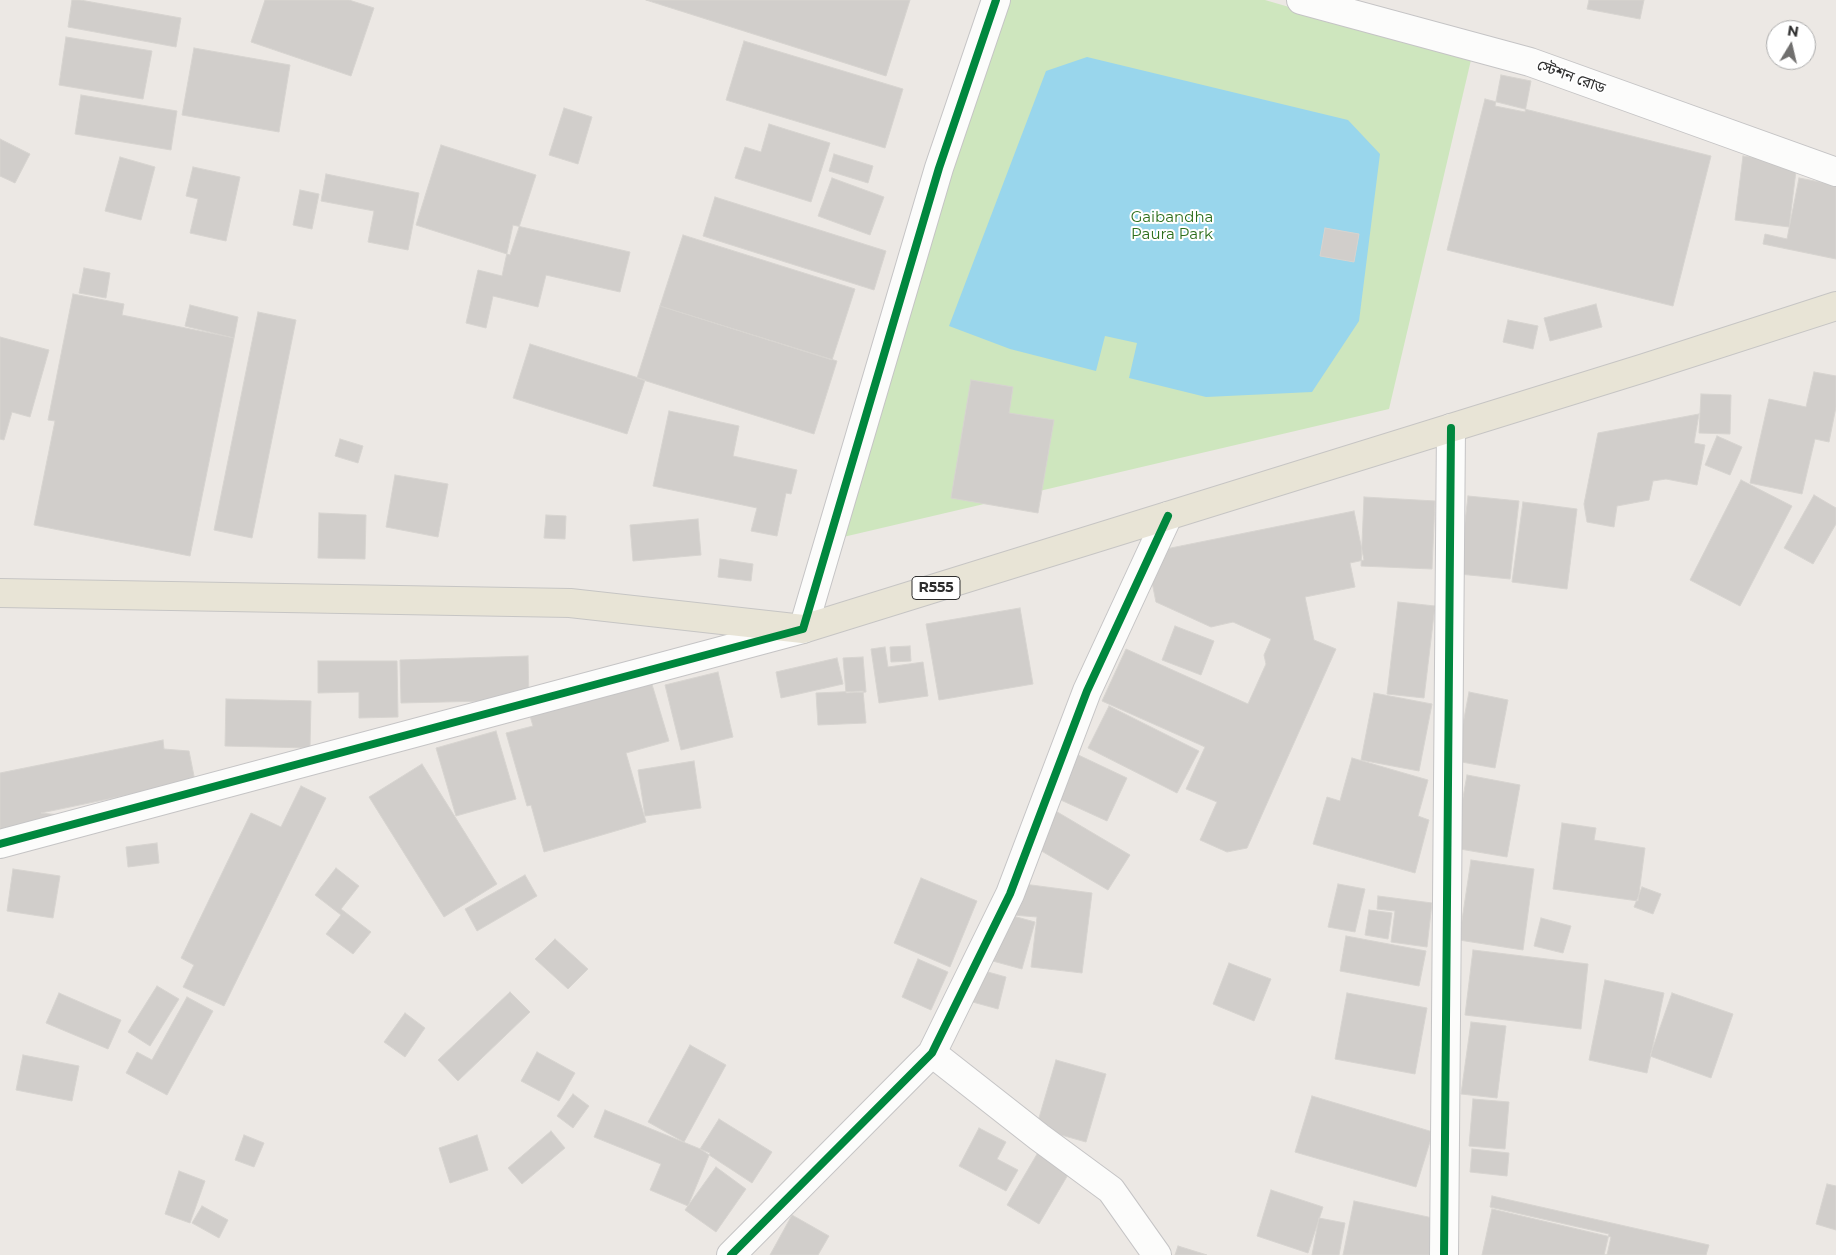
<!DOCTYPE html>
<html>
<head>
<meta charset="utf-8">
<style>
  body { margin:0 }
  #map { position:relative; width:1836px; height:1255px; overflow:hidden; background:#ece8e4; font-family:Montserrat,sans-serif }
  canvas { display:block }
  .north { position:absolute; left:1766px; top:20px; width:50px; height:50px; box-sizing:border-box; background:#fff; border:1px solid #ababab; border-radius:50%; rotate:9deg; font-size:14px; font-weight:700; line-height:20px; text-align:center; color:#2e2e2e }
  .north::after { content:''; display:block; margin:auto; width:18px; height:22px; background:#706f6e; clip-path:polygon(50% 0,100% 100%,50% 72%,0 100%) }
</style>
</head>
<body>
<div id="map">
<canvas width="1836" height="1255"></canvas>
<div class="north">N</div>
</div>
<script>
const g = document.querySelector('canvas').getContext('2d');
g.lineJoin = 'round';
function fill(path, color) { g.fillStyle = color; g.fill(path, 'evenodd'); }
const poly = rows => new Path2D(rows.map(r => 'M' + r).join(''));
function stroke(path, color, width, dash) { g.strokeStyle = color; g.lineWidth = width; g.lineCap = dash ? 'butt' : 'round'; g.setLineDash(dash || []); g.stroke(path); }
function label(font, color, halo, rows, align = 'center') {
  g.font = font + ' Montserrat,"Noto Sans Bengali",sans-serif'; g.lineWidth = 4; g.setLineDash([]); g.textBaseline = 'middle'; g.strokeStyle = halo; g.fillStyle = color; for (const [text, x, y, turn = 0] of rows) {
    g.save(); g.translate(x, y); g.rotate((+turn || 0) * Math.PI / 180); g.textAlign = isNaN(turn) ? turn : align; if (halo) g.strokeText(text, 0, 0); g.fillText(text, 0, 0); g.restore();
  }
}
fill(poly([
  [1004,0,1265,0,1471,60,1389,409,839,538]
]), '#cee6be');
fill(poly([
  [1087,57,1348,120,1380,154,1359,321,1312,392,1206,397,1129,378,1137,343,1105,336,1096,371,1010,349,949,326,1046,71]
]), '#99d6ec');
const building = poly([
  [72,0,80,0,181,18,176,47,68,27,72,0],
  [265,0,349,0,374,8,351,76,251,42,265,0],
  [646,0,910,0,886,76,646,0],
  [1589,0,1644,0,1640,19,1587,9,1589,0],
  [66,37,152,51,143,99,59,85,66,37],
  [744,41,903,89,885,148,726,100,744,41],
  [194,48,290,65,279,132,182,115,194,48],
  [1501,75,1531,81,1525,112,1495,106,1501,75],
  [81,95,177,111,171,150,75,134,81,95],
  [1485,99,1711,156,1673,306,1447,250,1485,99],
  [564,108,592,117,578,164,549,155,564,108],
  [769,124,830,143,811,202,735,178,745,147,761,152,769,124],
  [0,139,30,154,15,183,0,176,0,139],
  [441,145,536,175,510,255,416,225,441,145],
  [834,154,873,166,868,183,829,171,834,154],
  [1743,156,1797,163,1789,227,1735,220,1743,156],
  [120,157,155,167,141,220,105,211,120,157],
  [193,167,240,177,226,241,190,233,198,199,186,196,193,167],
  [326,174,419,193,408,250,368,242,374,211,321,201,326,174],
  [832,178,884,197,870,235,818,216,832,178],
  [1799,178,1836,185,1836,259,1763,244,1765,234,1787,239,1799,178],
  [300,190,319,194,312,229,293,225,300,190],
  [715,197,886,251,874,290,703,236,715,197],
  [513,225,630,252,620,292,546,275,538,307,493,296,486,328,466,323,478,270,502,276,513,225],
  [1325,228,1359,234,1354,262,1320,256,1325,228],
  [683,235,855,289,832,360,660,306,683,235],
  [84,268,110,273,106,298,79,293,84,268],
  [73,294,124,304,122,315,234,338,190,556,34,525,55,421,48,420,73,294],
  [1596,304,1602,327,1550,341,1544,318,1596,304],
  [190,305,238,317,234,338,185,326,190,305],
  [660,306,837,361,814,434,637,378,660,306],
  [258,312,296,320,252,538,214,530,258,312],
  [1508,320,1538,326,1533,349,1503,342,1508,320],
  [0,337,49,350,30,417,12,412,4,440,0,439,0,337],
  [530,344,645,380,627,434,513,398,530,344],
  [1814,372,1836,376,1836,407,1829,442,1815,439,1802,494,1750,483,1769,399,1806,407,1814,372],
  [971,380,1013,387,1009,413,1054,420,1038,513,951,498,971,380],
  [1701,394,1731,395,1730,434,1699,433,1701,394],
  [669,411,739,426,733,456,797,470,791,494,786,493,777,536,751,531,757,508,653,486,669,411],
  [1699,414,1694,443,1705,445,1697,485,1666,479,1653,481,1649,500,1617,506,1614,527,1587,522,1584,504,1598,433,1699,414],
  [1717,436,1742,447,1730,475,1705,465,1717,436],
  [340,439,363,446,358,463,335,456,340,439],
  [395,475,448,484,438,537,386,527,395,475],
  [1741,480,1792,506,1740,606,1690,580,1741,480],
  [1814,495,1836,508,1836,524,1813,564,1784,548,1814,495],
  [1468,496,1519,501,1510,579,1459,574,1468,496],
  [1364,497,1435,501,1432,569,1361,566,1364,497],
  [1523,502,1577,509,1567,589,1512,582,1523,502],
  [1354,511,1364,560,1350,563,1355,587,1305,597,1314,640,1336,649,1247,848,1227,852,1200,840,1217,802,1186,789,1205,747,1102,701,1126,649,1248,704,1266,664,1264,655,1271,639,1233,622,1211,627,1156,602,1146,553,1354,511],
  [319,513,366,515,365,559,318,558,319,513],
  [546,515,566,516,565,539,544,538,546,515],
  [698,519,701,555,633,561,630,525,698,519],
  [720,559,753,564,751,581,718,577,720,559],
  [1398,602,1435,606,1424,698,1387,694,1398,602],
  [1020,608,1033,684,939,700,926,624,1020,608],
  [1175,626,1214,641,1201,675,1162,660,1175,626],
  [910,646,911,661,891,662,890,647,910,646],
  [885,647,888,667,923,662,928,696,879,703,871,649,885,647],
  [528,656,529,700,401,703,400,660,528,656],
  [863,657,866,692,846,693,843,658,863,657],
  [837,658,843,684,781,698,776,672,837,658],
  [318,661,397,661,398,717,359,718,359,692,318,693,318,661],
  [718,672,733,737,681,750,665,685,718,672],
  [651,681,669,741,626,753,646,822,544,852,531,805,527,806,506,733,533,726,530,716,651,681],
  [863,691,866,723,818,725,816,693,863,691],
  [1469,692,1508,700,1495,768,1456,761,1469,692],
  [1374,693,1432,704,1419,771,1361,760,1374,693],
  [226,699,311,701,310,748,225,746,226,699],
  [1109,706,1199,751,1177,793,1088,748,1109,706],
  [496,731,516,799,456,816,436,748,496,731],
  [163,740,164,749,189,751,195,781,41,813,79,817,0,833,0,773,163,740],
  [1072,752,1127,778,1107,821,1052,796,1072,752],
  [1352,758,1428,780,1418,816,1429,820,1415,873,1313,844,1327,797,1340,801,1352,758],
  [694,761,701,808,645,816,638,770,694,761],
  [422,764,497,884,444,917,369,797,422,764],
  [1467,775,1520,785,1507,857,1454,848,1467,775],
  [301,786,326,798,224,1006,183,987,194,965,181,958,251,813,281,827,301,786],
  [1054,810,1130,855,1108,890,1033,846,1054,810],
  [1562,823,1596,828,1594,840,1645,848,1638,901,1553,889,1562,823],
  [157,843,159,863,128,867,126,847,157,843],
  [1471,860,1534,869,1523,950,1459,940,1471,860],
  [336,868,359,886,341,909,371,932,353,954,326,934,341,915,315,895,336,868],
  [13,869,60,876,53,918,7,911,13,869],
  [525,875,537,896,477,931,465,909,525,875],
  [921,878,977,901,950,967,894,943,921,878],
  [1016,883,1092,893,1082,973,1031,967,1037,917,1012,915,1016,883],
  [1338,884,1365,889,1355,932,1328,927,1338,884],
  [1642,887,1661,894,1653,914,1634,907,1642,887],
  [1378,896,1432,903,1427,947,1391,942,1395,911,1377,909,1378,896],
  [1369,910,1392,913,1388,939,1365,935,1369,910],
  [1002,913,1035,922,1022,969,989,960,1002,913],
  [1541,918,1571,926,1563,953,1534,946,1541,918],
  [1346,936,1426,951,1419,986,1340,971,1346,936],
  [555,939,588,969,568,989,535,959,555,939],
  [1473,950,1588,964,1581,1029,1465,1015,1473,950],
  [918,959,948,972,931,1010,902,997,918,959],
  [1229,963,1271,979,1254,1021,1213,1004,1229,963],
  [977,969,1006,977,998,1009,969,1001,977,969],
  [1605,980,1664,993,1647,1073,1589,1060,1605,980],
  [157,986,179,999,150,1046,128,1032,157,986],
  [510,992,530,1012,458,1081,438,1060,510,992],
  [59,993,121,1020,108,1049,46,1023,59,993],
  [1347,993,1427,1008,1415,1074,1335,1059,1347,993],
  [1672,993,1733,1014,1711,1078,1650,1056,1672,993],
  [187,997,213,1011,167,1095,126,1073,137,1052,152,1060,187,997],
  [405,1013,425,1028,405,1057,384,1042,405,1013],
  [1471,1022,1506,1026,1497,1098,1461,1094,1471,1022],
  [690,1045,726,1065,684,1142,648,1122,690,1045],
  [537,1052,575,1073,559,1101,521,1081,537,1052],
  [23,1055,79,1066,72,1101,16,1090,23,1055],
  [1056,1060,1106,1074,1086,1142,1036,1128,1056,1060],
  [573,1094,589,1106,573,1128,557,1116,573,1094],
  [1312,1096,1433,1132,1416,1187,1295,1152,1312,1096],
  [1473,1099,1509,1102,1505,1149,1469,1146,1473,1099],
  [605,1110,710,1153,688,1206,650,1190,661,1164,594,1137,605,1110],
  [719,1119,772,1152,752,1183,700,1149,719,1119],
  [979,1128,1006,1142,997,1159,1018,1170,1006,1191,959,1166,979,1128],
  [551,1131,565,1148,522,1184,508,1168,551,1131],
  [244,1135,264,1143,254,1167,235,1160,244,1135],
  [477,1135,488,1170,450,1183,439,1148,477,1135],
  [1040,1149,1072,1168,1039,1224,1007,1205,1040,1149],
  [1472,1149,1509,1153,1507,1176,1470,1172,1472,1149],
  [716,1167,746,1189,716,1232,685,1210,716,1167],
  [179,1171,205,1181,190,1223,165,1214,179,1171],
  [1827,1184,1836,1186,1836,1230,1816,1224,1827,1184],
  [1271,1190,1323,1207,1308,1253,1257,1236,1271,1190],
  [1492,1196,1709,1245,1706,1255,1604,1255,1609,1234,1490,1207,1492,1196],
  [1354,1201,1442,1220,1435,1255,1343,1255,1354,1201],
  [202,1206,228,1220,219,1238,192,1223,202,1206],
  [1492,1209,1611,1237,1607,1255,1482,1255,1492,1209],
  [792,1215,829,1236,818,1255,770,1255,792,1215],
  [1319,1218,1345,1223,1339,1255,1312,1255,1319,1218],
  [1178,1246,1207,1255,1175,1255,1178,1246]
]);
fill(building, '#d1cecb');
stroke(building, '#d7d4d0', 1);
const street = poly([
  [932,1053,1039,1137,1111,1190,1157,1255],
  [731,1255,932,1053,1010,894,1087,691,1168,516]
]);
const secondary = poly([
  [1301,0,1530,62,1836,172],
  [0,844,803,629,939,168,996,0],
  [1444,1255,1451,428]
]);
const primary = poly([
  [0,593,570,603,803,629,1644,368,1836,306]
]);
stroke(street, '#c5c4c5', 30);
stroke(secondary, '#c5c4c5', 30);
stroke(primary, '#c6c5c4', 30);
stroke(street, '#fcfcfb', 28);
stroke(secondary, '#fcfcfb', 28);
stroke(primary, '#e8e4d6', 28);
stroke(poly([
  [0,844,803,629,939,168,996,0],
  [731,1255,932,1053,1010,894,1087,691,1168,516],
  [1444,1255,1451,428]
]), '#00873e', 8);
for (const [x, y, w] of [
  [936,588,48]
]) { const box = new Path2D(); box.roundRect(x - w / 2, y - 11.5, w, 23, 4); g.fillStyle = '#fff'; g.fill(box); stroke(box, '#2e2e2e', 1); }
label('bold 14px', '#2e2e2e', null, [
  ["R555",936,588]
]);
label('15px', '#2e2e2e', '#fff', [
  ["স্টেশন রোড",1571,77,20]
]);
label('15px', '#2c6e1b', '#fff', [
  ["Gaibandha",1172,218],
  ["Paura Park",1172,235]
]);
</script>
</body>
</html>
